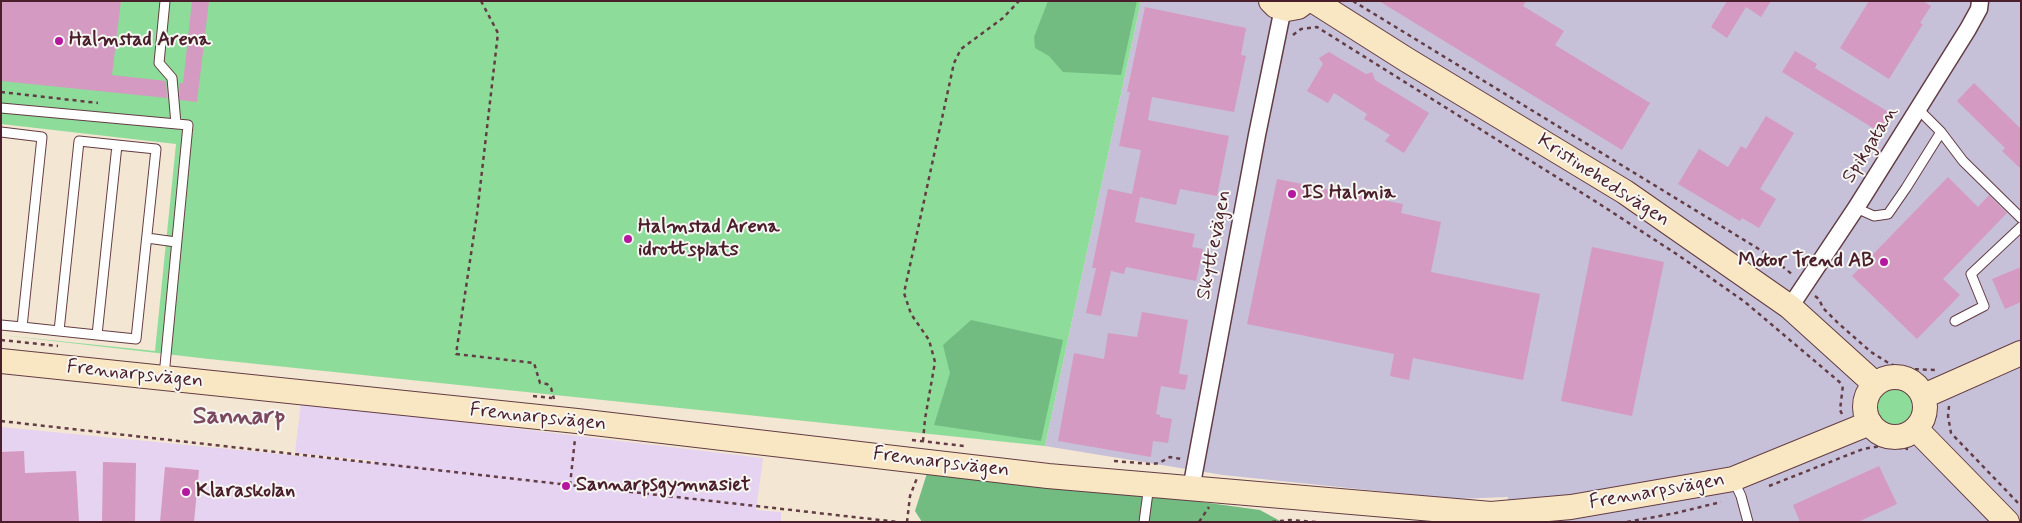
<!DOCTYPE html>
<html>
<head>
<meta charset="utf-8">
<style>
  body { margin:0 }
  #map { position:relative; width:2022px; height:523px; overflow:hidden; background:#f3e6d3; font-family:Mynerve,sans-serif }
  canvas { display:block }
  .frame { position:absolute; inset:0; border:2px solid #4a1f2b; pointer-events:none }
</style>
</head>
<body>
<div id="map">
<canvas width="2022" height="523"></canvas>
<div class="frame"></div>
</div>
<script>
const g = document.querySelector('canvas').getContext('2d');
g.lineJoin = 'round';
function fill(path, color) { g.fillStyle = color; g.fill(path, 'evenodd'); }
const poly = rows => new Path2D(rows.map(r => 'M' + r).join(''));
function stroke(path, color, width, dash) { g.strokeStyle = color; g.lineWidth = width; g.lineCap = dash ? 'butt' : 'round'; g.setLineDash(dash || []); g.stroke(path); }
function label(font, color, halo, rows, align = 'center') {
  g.font = font + ' Mynerve,sans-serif'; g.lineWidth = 4; g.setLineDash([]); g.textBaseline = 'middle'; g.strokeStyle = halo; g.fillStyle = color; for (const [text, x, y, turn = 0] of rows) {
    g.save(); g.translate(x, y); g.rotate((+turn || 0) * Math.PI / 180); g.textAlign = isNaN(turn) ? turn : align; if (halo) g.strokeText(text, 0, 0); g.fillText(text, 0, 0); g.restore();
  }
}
fill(poly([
  [301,403,763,458,756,510,781,512,781,522,1,522,1,427,374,463,374,461,295,453]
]), '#e5d3f1');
fill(poly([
  [1141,1,2021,1,2021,522,1506,522,1508,497,1455,499,1223,475,1045,446]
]), '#c7c0d9');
fill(poly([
  [1,1,1141,1,1045,446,209,359,1,335,155,351,176,144,1,124],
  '1872 407a24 24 0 1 1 48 0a24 24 0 1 1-48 0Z'
]), '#8edc9a');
fill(poly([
  [1048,1,1137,1,1121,75,1063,72,1049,56,1035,48,1034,37],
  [971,320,1063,340,1041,441,934,425,950,373,943,345],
  [928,470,1121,491,1260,510,1282,522,922,522,915,511]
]), '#72bc82');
fill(poly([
  [1,1,121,1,112,75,166,81,167,98,1,81],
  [192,1,209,1,197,102,180,100,179,83,183,83],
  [1379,1,1526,1,1523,6,1564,31,1555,45,1650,103,1622,150],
  [1727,1,1771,1,1761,17,1746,7,1727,38,1711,27],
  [1869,1,1923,1,1931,6,1920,23,1923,24,1889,79,1840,48],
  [1145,7,1246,28,1241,55,1246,56,1234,112,1152,97,1148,120,1229,136,1217,196,1180,189,1176,205,1140,197,1135,222,1195,234,1192,247,1203,249,1196,281,1126,267,1124,274,1111,271,1101,316,1086,313,1096,268,1092,268,1108,189,1132,194,1141,150,1119,146,1130,92,1127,92],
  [1795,51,1817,64,1815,68,1892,114,1881,133,1782,72],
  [1329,52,1366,74,1372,72,1375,80,1429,113,1404,153,1385,141,1390,135,1364,119,1367,114,1334,93,1328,103,1307,91,1323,64,1319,58],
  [1974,83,2021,129,2021,169,2002,151,2005,148,1957,101],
  [1766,116,1794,133,1760,189,1776,199,1759,228,1742,218,1740,221,1678,184,1699,149,1728,167,1741,146,1746,149],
  [1948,177,1978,207,1989,195,2007,213,1943,279,1960,295,1917,339,1852,276],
  [1277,179,1403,204,1401,213,1441,222,1431,272,1540,294,1523,380,1413,358,1409,380,1390,376,1394,354,1247,324],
  [1592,247,1664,262,1632,416,1561,401],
  [2021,267,2021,302,2005,309,1992,279],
  [1142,312,1188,320,1179,374,1188,375,1185,390,1161,386,1156,414,1160,415,1160,417,1172,419,1168,443,1153,441,1151,457,1058,441,1074,353,1104,359,1108,333,1137,337],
  [24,451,25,473,76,471,79,522,1,522,1,452],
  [103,462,136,463,135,522,102,522],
  [1879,466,1897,504,1858,522,1800,522,1793,505],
  [165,467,199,470,194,522,160,522]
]), '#d59ac1');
const lane = poly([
  [165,1,159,63,172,78,176,124],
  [1,108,188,125,164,376],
  [1918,109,1941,132,1963,161,2021,218],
  [1,132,42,137,22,327,59,331,79,141,117,145,156,149,136,339,97,335,117,145],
  [1856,208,1874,216,1888,214,1906,188,1941,132],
  [147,238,176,242],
  [1955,321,1984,306,1971,274,2021,227],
  [1,325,22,327],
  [59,331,97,335],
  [1733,479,1741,496,1748,522],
  [1144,522,1149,485]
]);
const street = poly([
  [1790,307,1856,208,1968,29,1979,9,1980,1],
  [1191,489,1257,135,1283,8]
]);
const secondary = poly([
  [1271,1,1276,6,1287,9,1298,7,1306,1],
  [1314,1,1407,60,1625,192,1790,307,1875,384],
  [1,361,577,421,1048,476,1491,514,1571,507,1733,479,1870,423],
  '1865 407a30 30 0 1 1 60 0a30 30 0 1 1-60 0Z',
  [1924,396,2021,353],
  [1916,429,2007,522]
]);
stroke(lane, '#633d44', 11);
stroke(street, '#633d44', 19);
stroke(secondary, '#633d44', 26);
stroke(poly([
  [481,1,498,33,477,214,456,354,534,363,540,383,547,384,551,388,554,399],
  [1353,1,1767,254,1793,275],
  [1293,35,1301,29,1317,27,1598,203,1678,255,1745,302,1843,385],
  [1,92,98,103],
  [1815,296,1819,299,1823,308,1838,323,1871,352,1887,362,1897,367,1910,369,1936,370],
  [1,340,58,346],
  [533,396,552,398],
  [1949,406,1948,416,1951,433,2021,506],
  [1842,414,1840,410,1843,385],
  [1,421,898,522],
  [912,440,964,446],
  [923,441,925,419,935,362,929,340,911,314,904,293,954,63,961,49,1003,18,1019,1],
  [1114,461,1151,464,1159,463,1170,457,1181,459],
  [570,485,575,439],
  [1769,486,1863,449,1881,446,1908,449],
  [907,522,910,496,917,478],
  [1199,522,1209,507],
  [1272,522,1290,520,1316,522],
  [1627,522,1676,513,1721,502]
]), '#633d44', 2.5, [4, 4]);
stroke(lane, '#fff', 9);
stroke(street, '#fff', 16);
stroke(secondary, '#f9e7c3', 24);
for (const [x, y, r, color] of [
  [59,41,5,"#b5179e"],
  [1292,194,5,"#b5179e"],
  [628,239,5,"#b5179e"],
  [1884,262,5,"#b5179e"],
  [566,486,5,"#b5179e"],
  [186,492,5,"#b5179e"]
]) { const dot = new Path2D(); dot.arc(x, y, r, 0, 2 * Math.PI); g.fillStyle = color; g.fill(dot); stroke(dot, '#f6f6f2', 2); }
label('bold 20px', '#4a1f2b', '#f6f6f2', [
  ["Halmstad Arena",69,41],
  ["IS Halmia",1302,194],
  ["Halmstad Arena",638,228],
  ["idrottsplats",638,251],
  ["Motor Trend AB",1874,262,"right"],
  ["Sannarpsgymnasiet",576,486],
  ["Klaraskolan",196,492]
], 'left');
label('20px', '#4a1f2b', '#f6f6f2', [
  ["Spikgatan",1871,145,-58],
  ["Kristinehedsvägen",1603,181,33],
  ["Skyttevägen",1215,245,-79],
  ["Frennarpsvägen",135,375,6],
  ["Frennarpsvägen",538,418,6],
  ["Frennarpsvägen",941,463,7],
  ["Frennarpsvägen",1657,492,-10]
]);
label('bold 25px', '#7b4a60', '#f6f6f2', [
  ["Sannarp",239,418]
]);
</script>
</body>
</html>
